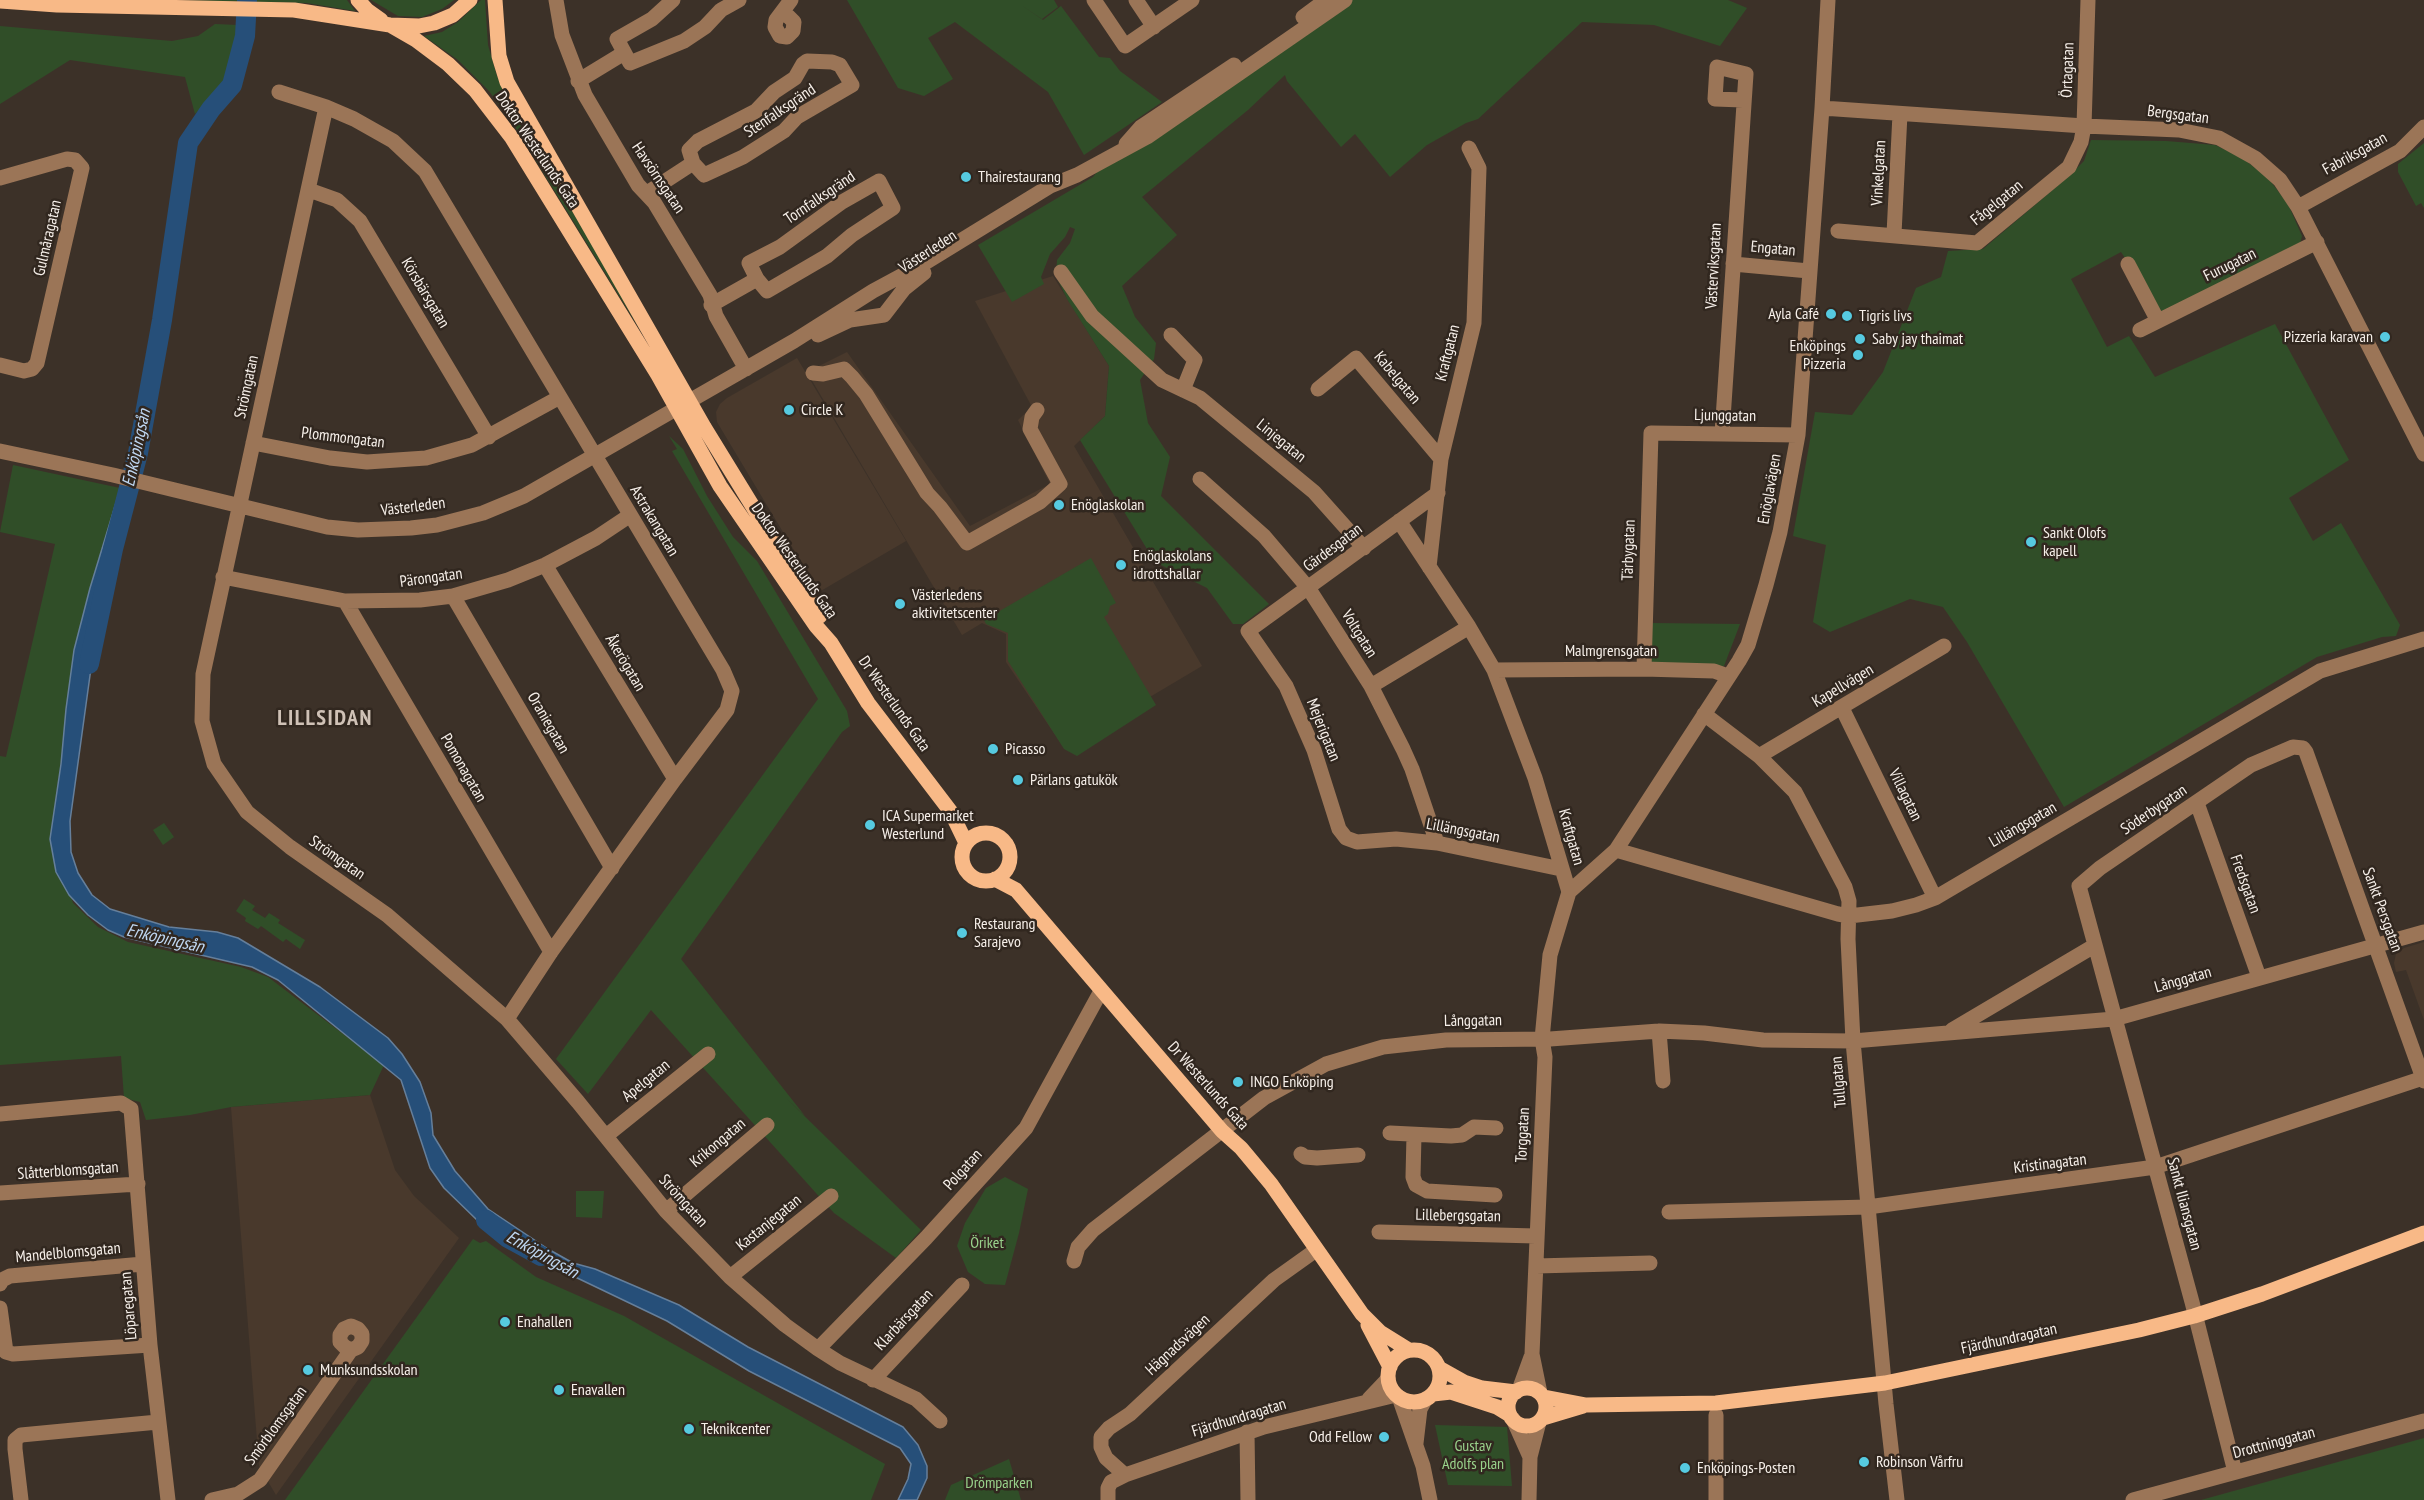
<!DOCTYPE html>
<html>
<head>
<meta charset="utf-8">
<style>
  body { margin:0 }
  canvas { display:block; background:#3c3128 }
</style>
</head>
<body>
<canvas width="2424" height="1500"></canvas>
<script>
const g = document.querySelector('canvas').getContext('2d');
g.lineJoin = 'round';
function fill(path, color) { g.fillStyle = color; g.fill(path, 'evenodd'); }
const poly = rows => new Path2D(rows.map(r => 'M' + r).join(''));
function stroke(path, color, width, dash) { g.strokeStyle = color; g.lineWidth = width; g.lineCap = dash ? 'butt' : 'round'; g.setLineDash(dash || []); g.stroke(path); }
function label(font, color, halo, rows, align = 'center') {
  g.font = font + ' "PT Sans Narrow",sans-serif'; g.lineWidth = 5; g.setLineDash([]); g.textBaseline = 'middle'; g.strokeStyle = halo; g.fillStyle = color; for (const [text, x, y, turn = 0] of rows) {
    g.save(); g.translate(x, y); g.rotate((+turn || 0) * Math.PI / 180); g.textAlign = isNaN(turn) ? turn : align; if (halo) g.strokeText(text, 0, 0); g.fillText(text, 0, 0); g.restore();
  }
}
fill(poly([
  [1053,276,1109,366,1105,416,1074,446,1202,666,1064,748,1006,662,1006,634,982,623,962,635,807,372,847,352,970,526,1050,484,1018,420,1032,407,975,301],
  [797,358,906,541,819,592,717,422,716,412,720,404,727,398],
  [2424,942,2424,1020,2406,970,2396,972,2394,963,2396,954,2404,948],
  [370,1095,395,1170,414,1196,459,1238,276,1495,259,1466,231,1107]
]), '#49392c');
fill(poly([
  [173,0,347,0,355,11,307,3],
  [371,0,454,0,442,9,422,17,398,16],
  [481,0,485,0,488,45,497,76,513,112,644,332,642,333,514,125,489,91,458,60,424,36,442,32,458,22],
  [847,0,1054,0,1058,7,1042,19,1021,5,1043,20,1061,6,1099,57,1110,58,1120,71,1162,102,1084,155,1048,92,955,22,928,38,953,79,924,96,898,88],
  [1351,0,1728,0,1747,8,1720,46,1654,25,1582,22,1478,119,1466,123,1427,145,1390,177,1355,134,1341,147,1287,81,1285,75,1248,110,1142,197,1177,235,1122,286,1135,317,1156,343,1154,359,1140,380,1148,423,1170,457,1161,496,1269,604,1243,624,1233,624,1207,588,1155,562,1080,440,1105,416,1109,366,1067,299,1056,276,1057,260,1070,243,1075,229,1070,227,1065,237,1050,254,1041,277,1044,284,1012,302,978,245,1093,177,1100,168],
  [215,24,238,25,226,80,195,114,185,77,70,60,0,104,0,26,172,41,198,36],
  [2091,140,2166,141,2215,145,2241,157,2268,178,2288,204,2302,236,2300,244,2164,315,2121,252,2071,279,2107,347,2129,336,2155,377,2275,324,2349,460,2289,498,2313,541,2341,523,2400,625,2396,636,2382,637,2317,657,2064,807,1967,642,1943,607,1910,599,1830,632,1813,622,1826,545,1793,536,1815,412,1852,415,1883,372,1916,288,1941,277,1948,251,1983,249,2068,177,2084,161],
  [2424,143,2424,208,2421,203,2416,206,2398,172,2398,164],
  [669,436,683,449,707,496,733,537,757,561,847,711,850,726,842,732,681,959,805,1116,786,1098,921,1230,896,1258,834,1213,651,1010,588,1094,556,1059,818,699,672,451,677,449],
  [13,465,120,488,88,612,71,693,55,803,57,852,73,903,98,927,128,942,241,967,268,977,384,1065,370,1095,231,1107,190,1115,146,1120,140,1102,124,1098,121,1056,0,1065,0,756,6,757,55,544,0,532],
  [1091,558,1116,603,1110,606,1108,614,1104,617,1156,705,1077,756,1064,749,1008,661,1008,633,986,624,984,620],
  [1651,623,1740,624,1724,666,1650,663],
  [164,823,174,837,163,845,153,830],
  [244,899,255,906,252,910,265,918,269,913,280,920,278,923,305,940,300,949,286,939,283,942,261,926,258,929,245,921,246,918,236,911],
  [1005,1177,1028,1189,1019,1233,1005,1285,985,1284,968,1272,957,1246,965,1223,986,1188],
  [576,1191,604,1191,602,1218,576,1217],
  [473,1239,480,1243,486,1241,536,1277,624,1316,885,1464,871,1500,285,1500],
  [1435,1425,1507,1427,1512,1486,1448,1485],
  [2424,1438,2424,1500,2201,1500,2248,1487],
  [1009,1459,1021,1500,945,1500,951,1485]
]), '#304e28');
const water = poly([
  [119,493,130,495,102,588,70,821,71,852,78,873,92,895,110,909,169,927,217,932,238,938,320,987,388,1038,402,1054,420,1082,431,1113,433,1135,455,1171,488,1209,548,1249,573,1263,595,1269,679,1305,748,1347,903,1427,918,1445,927,1466,927,1478,917,1500,898,1500,908,1479,911,1464,900,1448,749,1371,667,1321,571,1275,478,1221,444,1188,430,1168,401,1080,278,980,252,967,124,937,108,930,88,915,69,895,56,872,50,839,61,764,66,709,74,650,90,588,119,493]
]);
fill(water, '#264f79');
stroke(water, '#657f9b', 1.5);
stroke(poly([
  [89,664,113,549,138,453,162,320,188,143,211,109,232,85,245,36,247,0],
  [486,1220,508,1238,541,1256]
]), '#264f79', 20);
stroke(poly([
  [556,0,562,35,585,95,638,185,654,202,710,295,716,316,746,369],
  [673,0,652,19,617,39,630,63,684,41,705,27,721,10,739,0],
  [1094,0,1125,46,1192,0],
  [1136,0,1154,27],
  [782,13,789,17,794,22,793,31,787,37,780,36,775,27,776,20,791,0],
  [1303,17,1326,0],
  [578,81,624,53],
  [279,92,326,107,354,119,393,141,425,171,723,670,732,691,727,710,675,779,551,952,507,1019],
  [326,107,203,674,202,721,214,764,247,812,290,847,387,915,507,1019,578,1102,666,1211,730,1277,785,1325,818,1349,840,1363,916,1399,940,1421],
  [1822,108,2084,126,2179,130,2219,138,2255,158,2280,180,2298,207,2424,454],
  [1126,144,1141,127,1234,65],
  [0,178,67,159,75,160,82,168,37,363,32,369,24,371,0,365],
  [309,190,337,200,360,221,489,437],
  [647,193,693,163,704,175,743,157,784,131,797,117,852,85,840,65,832,62,807,61,803,64,795,78,774,92,756,111,698,141,689,150,693,163],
  [2298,207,2400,151,2424,127],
  [1838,231,1977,243,2069,167,2081,142,2084,126,2088,0],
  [1894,234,1900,114],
  [1733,264,1809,271],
  [2128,264,2158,321],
  [1061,272,1092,316,1162,380,1200,398,1314,492,1364,548],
  [711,305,757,279,767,291,827,256,852,235,893,208,879,181,842,202,780,247,749,263,757,279],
  [2140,330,2317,242],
  [818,335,850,320,884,315,904,289,924,273],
  [1171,335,1195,360,1183,390],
  [813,373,823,374,844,369,852,377,866,394,927,493,940,507,967,543,1040,502,1060,484,1030,429,1032,417,1037,410],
  [1318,389,1356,358,1441,459],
  [1722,434,1746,74,1717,67,1715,99,1743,100],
  [253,443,330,458,367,462,426,458,472,445,560,397],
  [0,451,113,475,327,527,358,530,411,528,437,525,483,513,524,496,794,341,873,291,923,264,1050,186,1077,175,1147,137,1345,0],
  [1200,479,1264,536,1309,589,1371,686,1403,749,1412,769,1437,843],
  [1438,493,1248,631,1286,686,1314,750,1339,829,1346,838,1357,842,1396,839,1437,843,1561,869],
  [1399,521,1469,627,1494,670,1535,778,1569,892],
  [545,565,675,779],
  [1429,567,1441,459,1474,323,1479,168,1469,148],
  [223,577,345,601,420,600,453,596,508,580,545,565,596,538,629,516],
  [453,596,612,868],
  [345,601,551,952],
  [1644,669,1651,433,1798,435],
  [1494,670,1644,669,1714,671,1728,676],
  [1371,686,1469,627],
  [1842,708,1935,898],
  [1704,714,1759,756,1795,792,1845,887,1849,901,1848,939,1853,1041,1886,1404,1897,1500],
  [1759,756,1944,646],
  [2197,803,2259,977],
  [1616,850,1838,914,1849,916,1892,911,1916,905,1935,898,2320,671,2424,639],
  [1952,1030,2094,946],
  [1659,1031,1663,1081],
  [0,1114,121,1103,131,1109,150,1345,168,1500],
  [1390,1133,1451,1136,1462,1135,1474,1127,1496,1128],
  [1414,1135,1413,1177,1416,1185,1427,1191,1495,1195],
  [606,1136,708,1054],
  [1301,1154,1305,1157,1317,1158,1358,1155],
  [0,1193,138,1184],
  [666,1211,767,1125],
  [1669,1212,1868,1207,2155,1167,2423,1078],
  [1379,1232,1536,1236],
  [1074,1261,1078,1247,1093,1230,1264,1098,1326,1064,1383,1047,1446,1040,1550,1039,1659,1031,1704,1033,1763,1040,1853,1041,2114,1019,2424,932],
  [1536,1266,1650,1263],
  [730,1277,831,1196],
  [0,1284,2,1280,10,1276,143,1264],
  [0,1308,6,1352,13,1354,150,1345],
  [818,1349,926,1238,1026,1128,1101,991],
  [873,1380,962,1285],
  [1519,1390,1531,1357],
  [1540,1393,1532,1354,1545,1057,1542,1039,1550,955,1569,892,1616,850,1739,661,1748,645,1766,585,1780,532,1798,435,1822,108,1828,0],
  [1399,1397,1423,1466,1430,1500],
  [1369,1399,1388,1379],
  [1513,1419,1530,1457],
  [1247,1432,1248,1500],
  [1416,1443,1420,1409,1425,1400],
  [2235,1472,2192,1302,2079,886,2100,868,2251,765,2293,747,2303,748,2306,752,2424,1081],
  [1125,1475,1106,1458,1101,1447,1101,1437,1109,1428,1130,1414,1274,1280,1316,1250],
  [21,1500,15,1449,15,1440,21,1435,158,1422],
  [212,1500,238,1494,260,1480,351,1350,358,1347,362,1341,362,1334,358,1329,351,1326,344,1329,340,1335,340,1342,345,1347,351,1350],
  [1108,1500,1108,1488,1111,1482,1125,1475,1264,1427,1396,1395],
  [1529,1500,1530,1457,1539,1422],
  [1716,1500,1716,1415],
  [2133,1500,2424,1421]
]), '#9b7557', 15);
stroke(poly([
  [358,0,367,10,381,20],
  [495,0,499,56,507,82,704,427,820,616],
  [0,1,57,5,294,10,390,25,419,26,434,23,453,15,470,0],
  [390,25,416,40,448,64,475,90,512,138,658,375,720,486,816,626,831,643,868,703,951,812,966,843],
  '962 857a24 24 0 1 1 48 0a24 24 0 1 1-48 0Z',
  [995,879,1016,890,1222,1131,1241,1148,1271,1184,1362,1314,1380,1332,1409,1350],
  [1368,1325,1390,1367],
  '1388 1376a26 26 0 1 1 52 0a26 26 0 1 1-52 0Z',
  [1439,1368,1464,1382,1482,1388,1516,1392],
  '1508 1407a19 19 0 1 1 38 0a19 19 0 1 1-38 0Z',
  [1433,1394,1451,1392,1497,1407,1510,1415],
  [1544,1397,1586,1405,1716,1403,1885,1383,2139,1330,2194,1316,2262,1294,2424,1233],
  [1543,1418,1583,1406]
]), '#f8b987', 15);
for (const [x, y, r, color] of [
  [966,177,6,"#56cae0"],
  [1831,314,6,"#56cae0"],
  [1847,316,6,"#56cae0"],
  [2385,337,6,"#56cae0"],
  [1860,339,6,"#56cae0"],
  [1858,355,6,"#56cae0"],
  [789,410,6,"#56cae0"],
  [1059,505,6,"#56cae0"],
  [2031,542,6,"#56cae0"],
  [1121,565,6,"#56cae0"],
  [900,604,6,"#56cae0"],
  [993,749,6,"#56cae0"],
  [1018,780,6,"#56cae0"],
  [870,825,6,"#56cae0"],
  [962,933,6,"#56cae0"],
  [1238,1082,6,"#56cae0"],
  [505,1322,6,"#56cae0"],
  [308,1370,6,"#56cae0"],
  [559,1390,6,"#56cae0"],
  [689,1429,6,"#56cae0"],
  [1384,1437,6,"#56cae0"],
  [1864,1462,6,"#56cae0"],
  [1685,1468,6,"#56cae0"]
]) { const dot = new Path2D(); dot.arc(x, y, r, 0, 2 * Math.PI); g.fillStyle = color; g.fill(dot); stroke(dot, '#31271f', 2); }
label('16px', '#f7f0ea', '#31271f', [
  ["Örtagatan",2068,70,-88],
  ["Stenfalksgränd",780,111,-34],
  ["Bergsgatan",2178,115,7],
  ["Doktor Westerlunds Gata",537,150,56],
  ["Fabriksgatan",2355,154,-29],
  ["Vinkelgatan",1879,173,-87],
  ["Havsörnsgatan",658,178,56],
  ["Tornfalksgränd",820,198,-34],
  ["Fågelgatan",1997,203,-39],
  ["Gulmåragatan",48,238,-77],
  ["Engatan",1773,249,5],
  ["Västerleden",928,252,-33],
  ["Furugatan",2230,265,-26],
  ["Västerviksgatan",1714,266,-87],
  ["Körsbärsgatan",425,293,59],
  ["Kraftgatan",1448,353,-76],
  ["Kabelgatan",1397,378,50],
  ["Strömgatan",247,387,-78],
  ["Ljunggatan",1725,416,1],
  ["Plommongatan",343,438,7],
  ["Linjegatan",1281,441,39],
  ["Enöglavägen",1770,489,-80],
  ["Västerleden",413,507,-7],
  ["Astrakangatan",654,521,59],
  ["Gärdesgatan",1333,548,-37],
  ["Tärbygatan",1629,550,-88],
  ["Doktor Westerlunds Gata",794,561,55],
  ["Pärongatan",431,578,-8],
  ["Voltgatan",1359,634,58],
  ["Malmgrensgatan",1611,651],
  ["Åkerögatan",625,663,59],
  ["Kapellvägen",1843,686,-31],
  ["Dr Westerlunds Gata",894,704,55],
  ["Oraniegatan",548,723,60],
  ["Mejerigatan",1323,730,68],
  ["Pomonagatan",463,768,60],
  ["Villagatan",1905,795,64],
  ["Söderbygatan",2154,810,-34],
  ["Lillängsgatan",2023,825,-30],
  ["Lillängsgatan",1463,831,11],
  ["Kraftgatan",1571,837,74],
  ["Strömgatan",337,858,35],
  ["Fredsgatan",2245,884,70],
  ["Sankt Persgatan",2382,910,70],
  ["Långgatan",2183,980,-16],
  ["Långgatan",1473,1021,-1],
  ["Apelgatan",646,1081,-39],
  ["Tullgatan",1839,1082,-95],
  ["Dr Westerlunds Gata",1208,1086,48],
  ["Torggatan",1523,1135,-87],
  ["Krikongatan",718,1143,-40],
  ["Kristinagatan",2050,1164,-7],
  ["Polgatan",963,1170,-48],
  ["Slåtterblomsgatan",68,1171,-4],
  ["Strömgatan",683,1201,48],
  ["Sankt Iliansgatan",2184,1204,75],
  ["Lillebergsgatan",1458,1216,1],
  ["Kastanjegatan",769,1223,-39],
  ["Mandelblomsgatan",68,1253,-5],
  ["Löparegatan",129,1306,-95],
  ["Klarbärsgatan",904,1320,-47],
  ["Fjärdhundragatan",2009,1339,-12],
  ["Hägnadsvägen",1178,1345,-43],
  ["Fjärdhundragatan",1239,1418,-17],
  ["Smörblomsgatan",276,1426,-54],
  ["Drottninggatan",2274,1443,-15]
]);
label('16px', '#f7f0ea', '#31271f', [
  ["Thairestaurang",978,177],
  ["Ayla Café",1819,314,"right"],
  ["Tigris livs",1859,316],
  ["Pizzeria karavan",2373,337,"right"],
  ["Saby jay thaimat",1872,339],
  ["Enköpings",1846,346,"right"],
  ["Pizzeria",1846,364,"right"],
  ["Circle K",801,410],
  ["Enöglaskolan",1071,505],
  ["Sankt Olofs",2043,533],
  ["kapell",2043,551],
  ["Enöglaskolans",1133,556],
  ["idrottshallar",1133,574],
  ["Västerledens",912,595],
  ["aktivitetscenter",912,613],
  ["Picasso",1005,749],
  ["Pärlans gatukök",1030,780],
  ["ICA Supermarket",882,816],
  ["Westerlund",882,834],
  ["Restaurang",974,924],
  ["Sarajevo",974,942],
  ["INGO Enköping",1250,1082],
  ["Enahallen",517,1322],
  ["Munksundsskolan",320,1370],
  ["Enavallen",571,1390],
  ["Teknikcenter",701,1429],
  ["Odd Fellow",1372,1437,"right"],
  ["Robinson Vårfru",1876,1462],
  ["Enköpings-Posten",1697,1468]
], 'left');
label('16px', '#99d28b', '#31271f', [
  ["Öriket",987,1243],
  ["Gustav",1473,1446],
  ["Adolfs plan",1473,1464],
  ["Drömparken",999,1483]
]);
label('italic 18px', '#bfd7f2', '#31271f', [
  ["Enköpingsån",137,448,-78],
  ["Enköpingsån",165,939,13],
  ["Enköpingsån",542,1255,29]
]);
g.letterSpacing = '1.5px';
label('bold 22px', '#cfc1b6', '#31271f', [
  ["LILLSIDAN",325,719]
]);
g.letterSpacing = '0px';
</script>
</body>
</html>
